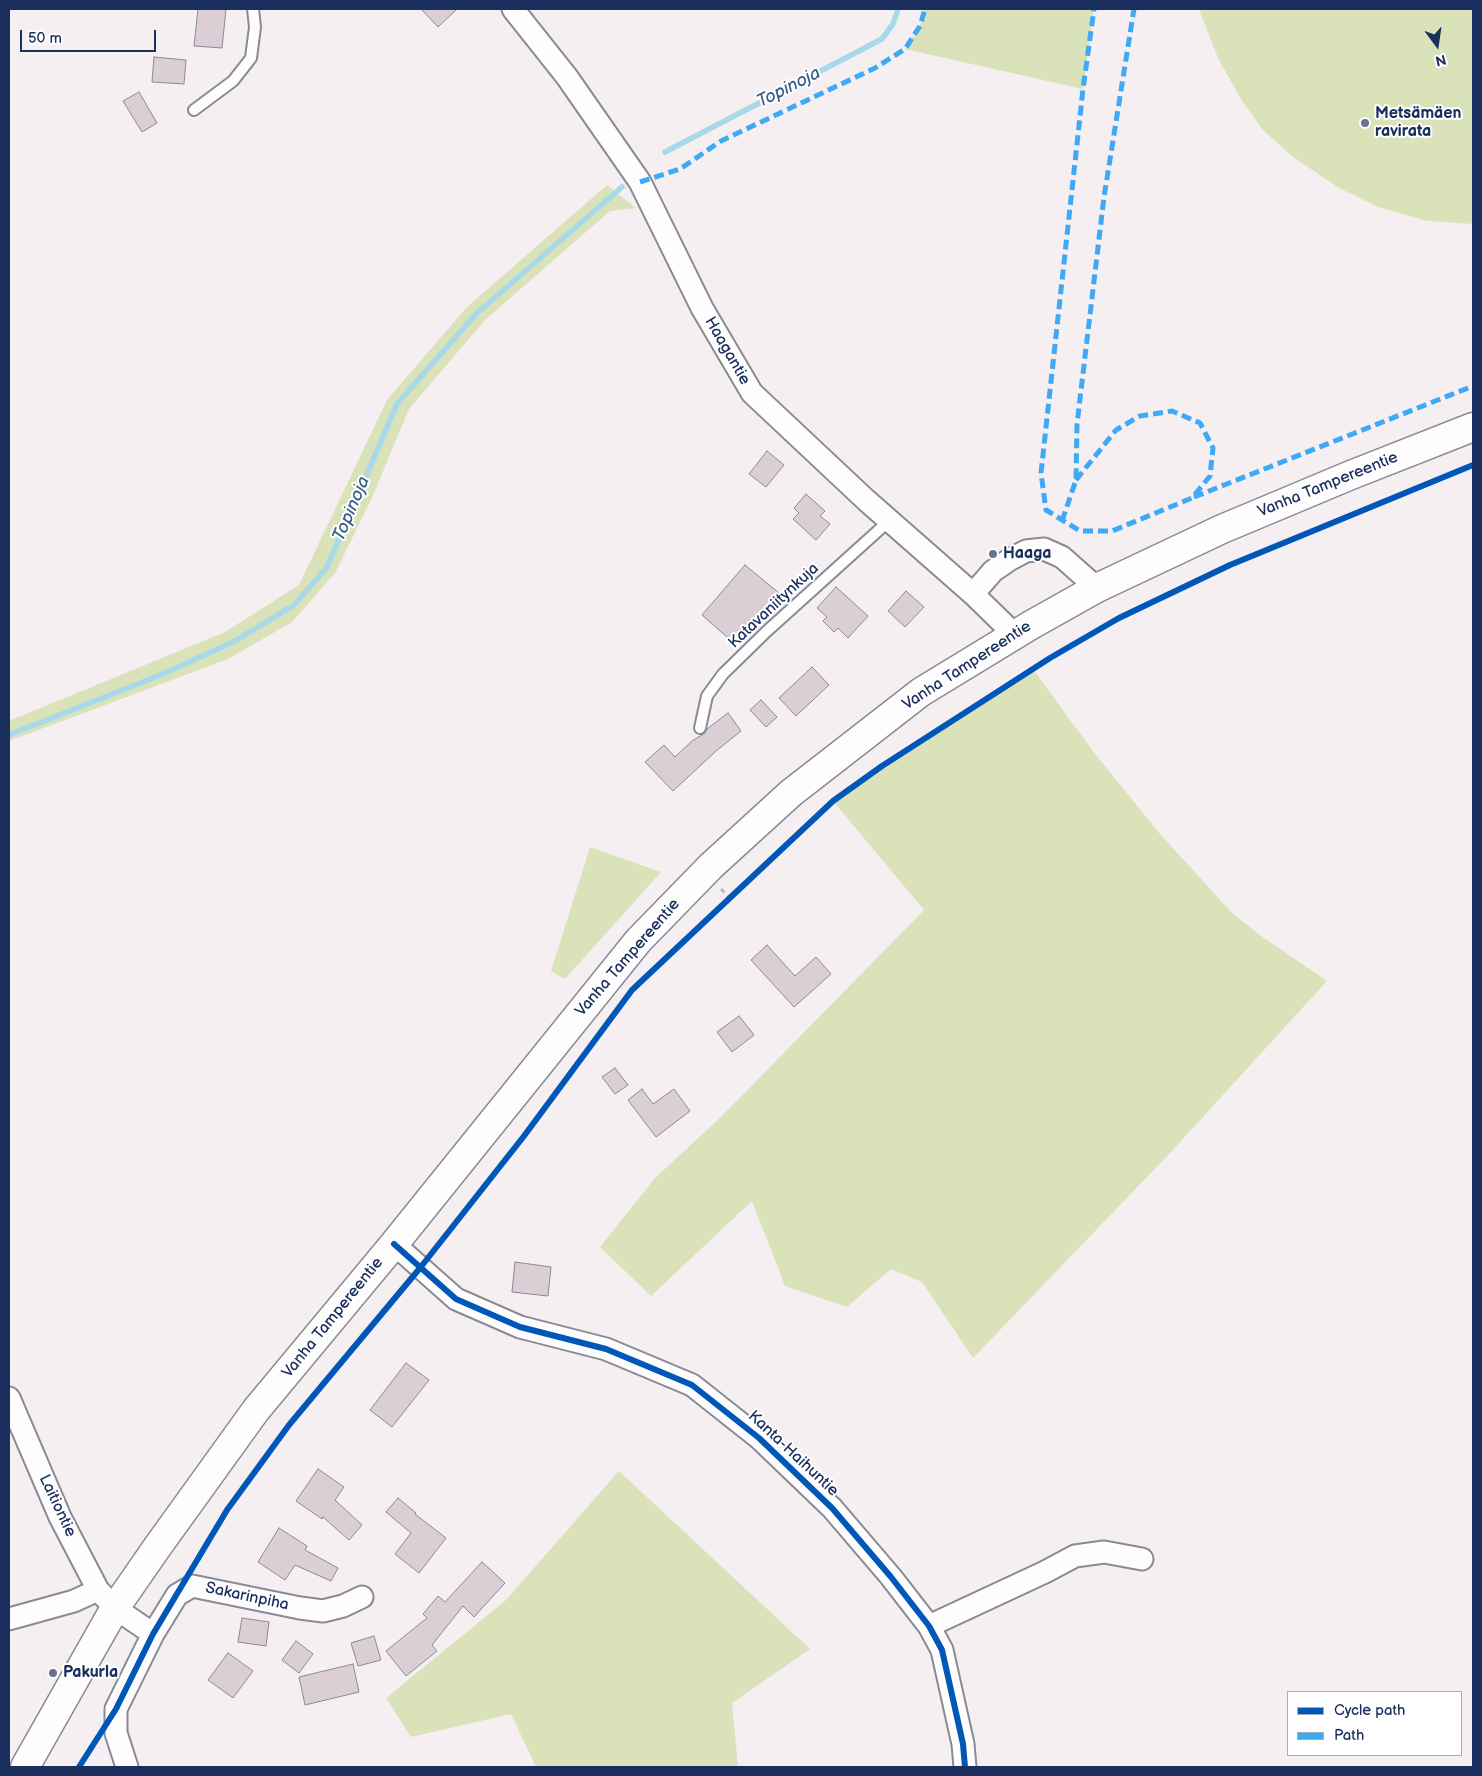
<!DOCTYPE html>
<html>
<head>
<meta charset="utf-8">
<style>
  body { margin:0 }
  #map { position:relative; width:1482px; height:1776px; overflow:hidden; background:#f5eff2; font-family:"Balsamiq Sans",sans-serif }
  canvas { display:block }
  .frame { position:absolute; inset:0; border:10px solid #1b2f5e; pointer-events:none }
  .legend { position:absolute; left:1287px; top:1691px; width:175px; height:65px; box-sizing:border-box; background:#fff; border:1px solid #a4acbf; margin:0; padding:6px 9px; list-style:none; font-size:15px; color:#1b2f5e }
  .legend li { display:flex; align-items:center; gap:10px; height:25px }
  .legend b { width:25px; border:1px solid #a4acbf }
  .north { position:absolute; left:1412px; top:20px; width:50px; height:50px; -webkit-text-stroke:4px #fff; paint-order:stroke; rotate:166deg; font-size:14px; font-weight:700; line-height:20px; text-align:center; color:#1b2f5e }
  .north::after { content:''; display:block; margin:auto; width:18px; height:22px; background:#1b2f5e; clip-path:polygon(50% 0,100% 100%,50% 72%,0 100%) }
  .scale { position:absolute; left:20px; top:30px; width:136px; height:22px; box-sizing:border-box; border:2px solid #1b2f5e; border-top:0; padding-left:6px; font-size:15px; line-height:18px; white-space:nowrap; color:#1b2f5e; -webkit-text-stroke:4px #fff; paint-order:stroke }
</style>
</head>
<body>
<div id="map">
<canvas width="1482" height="1776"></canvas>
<div class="frame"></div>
<ul class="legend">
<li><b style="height:6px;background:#0057b8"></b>Cycle path</li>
<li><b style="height:6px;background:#3fa9f5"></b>Path</li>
</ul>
<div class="north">N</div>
<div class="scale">50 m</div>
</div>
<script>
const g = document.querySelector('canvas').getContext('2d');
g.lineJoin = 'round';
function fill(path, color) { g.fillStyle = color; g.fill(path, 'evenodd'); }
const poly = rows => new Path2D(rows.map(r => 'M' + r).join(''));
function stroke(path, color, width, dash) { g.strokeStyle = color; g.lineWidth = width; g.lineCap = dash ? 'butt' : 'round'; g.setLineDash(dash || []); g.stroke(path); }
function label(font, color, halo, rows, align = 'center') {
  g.font = font + ' "Balsamiq Sans",sans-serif'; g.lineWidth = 4; g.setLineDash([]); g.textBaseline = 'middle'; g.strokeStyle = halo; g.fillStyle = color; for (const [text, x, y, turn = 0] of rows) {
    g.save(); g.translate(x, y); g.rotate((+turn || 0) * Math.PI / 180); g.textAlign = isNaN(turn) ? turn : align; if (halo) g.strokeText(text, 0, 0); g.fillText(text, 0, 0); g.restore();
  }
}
fill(poly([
  [925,9,1094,9,1083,89,905,49,920,26],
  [1199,9,1473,9,1473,224,1427,221,1378,207,1339,188,1293,157,1262,129,1242,101,1218,58],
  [607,185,636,208,610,211,486,319,409,409,371,500,335,573,292,622,228,659,9,741,9,721,225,632,299,585,387,400,467,307],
  [1033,669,1092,750,1160,834,1234,915,1264,938,1327,981,1170,1153,973,1358,922,1282,891,1269,847,1307,785,1286,752,1201,651,1296,600,1247,655,1178,721,1117,924,910,833,801,882,766],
  [590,847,661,872,565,979,551,971],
  [619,1471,810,1649,732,1703,738,1767,536,1767,511,1714,411,1737,386,1698,506,1600]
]), '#dae2ba');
stroke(poly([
  [665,152,882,39,893,24,898,9],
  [9,735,163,674,235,641,294,605,327,567,397,404,476,314,622,187]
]), '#a7d9e9', 5.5);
const building = poly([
  [198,9,226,9,222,48,194,46,198,9],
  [421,9,457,9,438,27,421,9],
  [154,57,186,60,184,84,152,82,154,57],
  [139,92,157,123,142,132,123,101,139,92],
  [767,451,784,465,766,487,749,474,767,451],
  [806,494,825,511,820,516,830,524,816,540,793,519,799,513,794,508,806,494],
  [745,565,779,593,735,644,702,615,745,565],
  [836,587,868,616,848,638,838,628,834,632,823,621,827,617,817,608,836,587],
  [906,591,924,607,905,627,888,611,906,591],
  [812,667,829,685,796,716,779,698,812,667],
  [761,700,777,717,766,727,750,710,761,700],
  [728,713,741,731,716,751,673,791,645,762,664,745,675,757,692,741,705,733,707,729,728,713],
  [767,945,795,976,816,957,831,974,794,1007,751,960,767,945],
  [739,1016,754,1035,732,1052,717,1032,739,1016],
  [615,1068,628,1085,615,1094,602,1077,615,1068],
  [642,1089,653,1104,674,1089,690,1111,656,1137,628,1100,642,1089],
  [515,1262,551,1267,548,1296,512,1292,515,1262],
  [406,1363,429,1380,392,1427,370,1410,406,1363],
  [318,1469,344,1487,335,1500,362,1525,349,1540,323,1517,322,1519,296,1501,318,1469],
  [398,1498,416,1513,415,1514,446,1538,419,1573,395,1554,411,1533,386,1512,398,1498],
  [279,1528,307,1546,305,1550,338,1568,331,1581,295,1565,285,1580,258,1562,279,1528],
  [482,1562,505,1583,474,1617,463,1606,432,1645,437,1651,406,1676,386,1651,427,1618,423,1614,438,1596,445,1602,482,1562],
  [242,1618,269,1622,266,1646,238,1642,242,1618],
  [374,1636,381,1660,358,1666,351,1643,374,1636],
  [296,1641,313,1654,299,1673,282,1660,296,1641],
  [228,1653,253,1671,233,1698,208,1680,228,1653],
  [353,1664,359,1692,305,1705,299,1677,353,1664]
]);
fill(building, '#dbcfd5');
stroke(building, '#898a94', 1);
const lane = poly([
  [194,110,233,81,251,58,255,27,253,9],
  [700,728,707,696,723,674,767,631,890,520]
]);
const street = poly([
  [513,9,567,77,640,182,702,308,752,393,866,500,973,594,1014,634],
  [973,594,993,571,1009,560,1026,551,1044,549,1062,557,1097,588],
  [394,1244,456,1299,520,1327,606,1349,692,1385,759,1438,832,1508,891,1577,929,1626,942,1650,963,1744,965,1767],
  [9,1398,60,1517,98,1590,115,1608,153,1634],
  [9,1619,74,1601,98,1590],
  [929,1626,1045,1572,1075,1556,1104,1552,1142,1559],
  [127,1767,116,1733,116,1709,153,1634,177,1595,192,1586,300,1608,323,1611,343,1606,362,1597]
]);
const secondary = poly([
  [25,1767,115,1608,158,1546,256,1410,394,1244,638,941,711,866,791,793,921,692,1031,625,1097,588,1222,529,1351,475,1473,427]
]);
stroke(lane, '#898a94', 14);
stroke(street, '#898a94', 25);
stroke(secondary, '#898a94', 31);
stroke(poly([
  [721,889,730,898]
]), '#b8b9bf', 3, [5, 4]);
stroke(lane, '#fefdfd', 10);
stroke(street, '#fefdfd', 21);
stroke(secondary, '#fefdfd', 28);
stroke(poly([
  [640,182,680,169,721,141,875,68,905,49,920,26,925,9],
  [1076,480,1116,430,1140,416,1172,411,1200,423,1213,448,1210,476,1192,498,1112,531,1080,531,1046,510,1041,473,1083,89,1094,9],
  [1194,497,1473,386],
  [1062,521,1076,480,1077,424,1104,197,1134,9]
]), '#3fa9f5', 5, [10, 5]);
stroke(poly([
  [394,1244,456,1299,520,1327,606,1349,692,1385,759,1438,832,1508,891,1577,929,1626,942,1650,963,1744,965,1767],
  [79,1767,116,1709,153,1634,227,1510,289,1425,420,1268,524,1136,632,990,833,801,882,766,1050,658,1119,618,1230,565,1473,465]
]), '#0057b8', 6);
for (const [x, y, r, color] of [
  [1365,123,5,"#677292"],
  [993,554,5,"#677292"],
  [53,1673,5,"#677292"]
]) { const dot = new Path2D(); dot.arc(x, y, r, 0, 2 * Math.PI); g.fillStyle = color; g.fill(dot); stroke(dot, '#fff', 2); }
label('bold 16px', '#1b2f5e', '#fff', [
  ["Metsämäen",1375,114],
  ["ravirata",1375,132],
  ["Haaga",1003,554],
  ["Pakurla",63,1673]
], 'left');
label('16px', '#1b2f5e', '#fff', [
  ["Haagantie",727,351,60],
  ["Vanha Tampereentie",1328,485,-22],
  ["Katavaniitynkuja",774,606,-43],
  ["Vanha Tampereentie",967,666,-33],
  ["Vanha Tampereentie",628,958,-49],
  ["Vanha Tampereentie",333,1318,-51],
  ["Kanta-Haihuntie",793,1454,43],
  ["Laitiontie",57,1506,65],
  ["Sakarinpiha",247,1597,12]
]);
label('italic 18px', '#3b5f86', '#fff', [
  ["Topinoja",789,88,-27],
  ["Topinoja",352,509,-67]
]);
</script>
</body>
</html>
